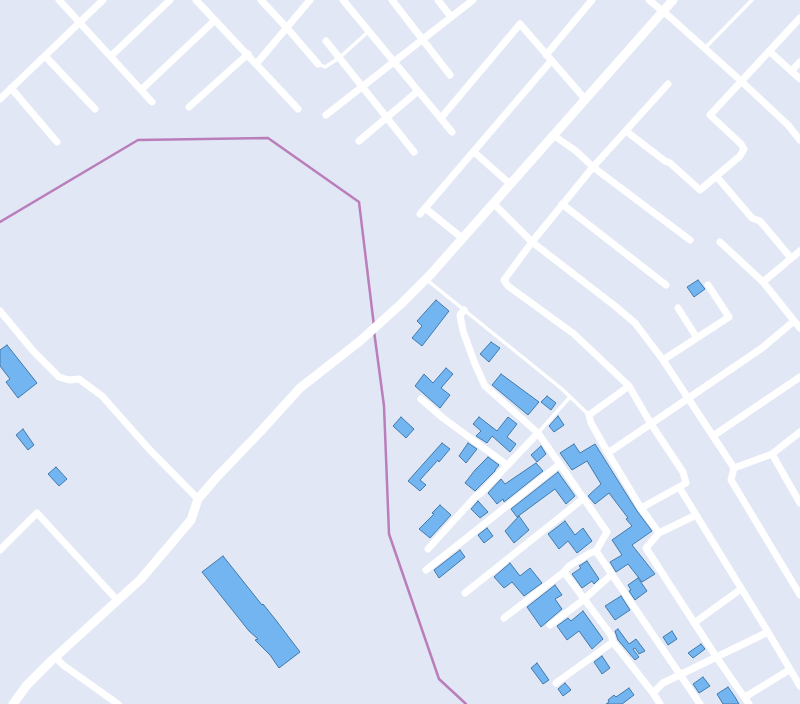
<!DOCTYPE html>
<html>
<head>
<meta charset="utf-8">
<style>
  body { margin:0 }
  canvas { display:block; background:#e1e7f4 }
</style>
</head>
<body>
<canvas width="800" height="704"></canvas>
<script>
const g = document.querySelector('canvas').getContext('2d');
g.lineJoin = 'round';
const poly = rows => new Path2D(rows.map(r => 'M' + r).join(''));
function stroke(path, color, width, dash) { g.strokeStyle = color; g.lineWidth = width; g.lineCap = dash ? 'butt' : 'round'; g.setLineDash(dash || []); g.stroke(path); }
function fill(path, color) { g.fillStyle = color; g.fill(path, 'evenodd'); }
stroke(poly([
  [0,222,138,140,268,138,359,202,374,326],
  [374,331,384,406,389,534,439,679,466,704]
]), '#ba7ebb', 2.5);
const building = poly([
  [698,280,705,289,694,297,687,287,698,280],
  [436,300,449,311,422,346,412,338,422,326,417,321,436,300],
  [491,342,500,348,489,362,480,354,491,342],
  [7,345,37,383,18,398,6,382,10,379,0,366,0,350,7,345],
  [446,368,453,374,441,388,450,395,440,408,415,386,424,374,433,383,446,368],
  [501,374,539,402,528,415,492,385,501,374],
  [547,396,556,403,551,410,541,402,547,396],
  [558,416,564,425,554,432,549,426,558,416],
  [401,417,414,429,406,438,393,426,401,417],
  [479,417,497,431,508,417,517,424,507,437,516,444,510,452,492,436,487,443,476,436,481,431,473,424,479,417],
  [23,429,34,445,28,450,16,435,23,429],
  [442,443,450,449,439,462,438,460,420,480,426,485,420,491,408,481,442,443],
  [468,443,477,449,466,463,459,456,468,443],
  [574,444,580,453,595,444,637,511,652,531,632,545,655,574,642,582,628,564,616,572,610,562,622,555,612,540,632,526,626,519,628,518,609,493,595,504,588,496,601,484,587,461,572,470,560,453,574,444],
  [541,446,546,454,537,462,531,455,541,446],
  [488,457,499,465,495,470,495,471,475,491,465,483,475,470,488,457],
  [536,463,543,471,504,502,503,499,497,504,488,493,501,479,505,484,536,463],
  [56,467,67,479,59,486,48,474,56,467],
  [558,472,575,496,566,504,555,489,517,517,511,509,558,472],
  [478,501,488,512,480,518,471,509,478,501],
  [440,505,451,515,430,538,419,529,434,514,432,513,440,505],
  [519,516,529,530,514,543,505,531,519,516],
  [565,521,575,535,583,528,592,541,577,553,568,541,559,549,548,534,565,521],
  [487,528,493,536,484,543,478,535,487,528],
  [460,550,465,557,439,578,434,570,460,550],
  [223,556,262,605,263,604,275,619,300,652,279,668,270,655,255,640,258,639,249,631,202,572,223,556],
  [587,561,599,579,594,584,592,581,582,588,572,574,581,568,579,566,587,561],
  [510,563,520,576,530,568,542,583,524,596,512,582,504,588,494,577,510,563],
  [638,578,647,591,635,600,629,591,631,590,628,585,638,578],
  [555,585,562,595,555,599,562,609,541,627,527,607,555,585],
  [621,596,630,610,615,620,605,606,621,596],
  [583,611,603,639,592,649,579,631,567,640,557,626,568,618,571,621,583,611],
  [618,629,629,644,636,639,645,651,639,654,635,648,633,649,639,657,635,660,618,640,615,631,618,629],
  [672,631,677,639,668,645,663,637,672,631],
  [701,644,705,649,693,658,688,653,701,644],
  [602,656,610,668,602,674,594,662,602,656],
  [537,663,549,680,543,684,531,668,537,663],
  [703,677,710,686,699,693,693,684,703,677],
  [565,683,571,690,563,696,558,689,565,683],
  [728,687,735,697,739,704,723,704,717,694,728,687],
  [629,688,634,695,622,704,606,704,609,702,608,700,614,695,616,697,629,688]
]);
fill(building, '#72b5f0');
stroke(building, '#427aab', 1);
stroke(poly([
  [705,48,752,0],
  [318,64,325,67,339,58,369,31],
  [427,280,562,389,589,415],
  [538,433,570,397]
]), '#fff', 3.5);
stroke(poly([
  [59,0,152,102],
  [196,0,298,109],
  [261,0,287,28,318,64],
  [343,0,452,132],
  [392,0,450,75],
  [438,0,451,17],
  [649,0,671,18,741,81,788,125,800,140],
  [326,41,414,152],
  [769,51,800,79],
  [546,55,592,0],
  [45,56,95,109],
  [111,56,170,0],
  [257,63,310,0],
  [791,71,800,62],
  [668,84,593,167,532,242,504,280,508,286,574,334,629,386,651,424,683,472,686,483,679,487],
  [11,88,57,142],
  [141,90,215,20],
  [0,99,103,0],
  [189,107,248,54],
  [326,115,473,0],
  [441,118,520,24,585,99],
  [626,131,665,161,670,163,700,190,740,156,744,149,741,144,710,115,800,18],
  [553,135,576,151,593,167,690,240],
  [359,141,418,91],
  [474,152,510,184],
  [717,177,752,218,760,221,791,258],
  [493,203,532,242,615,306,635,323,663,360,734,468],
  [562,204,666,285],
  [425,208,462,238],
  [420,214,551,61],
  [720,242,763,282],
  [800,251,763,282,800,328],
  [678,308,697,338],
  [464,310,460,315,463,331,475,364,485,386,538,433,607,532,596,551,590,553,569,566,564,572,504,618],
  [0,311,34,352,59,377,69,380,79,379,102,396,149,449,198,499],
  [663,360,729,317,708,285],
  [421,399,443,418,507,465],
  [800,432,772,454,800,503],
  [713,436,800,377],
  [608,453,591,423,589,415,629,386],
  [772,454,734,468,731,480,800,595],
  [641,508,659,533],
  [696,515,659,533,646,548,717,658,749,704],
  [428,549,475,497,481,493,538,433],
  [0,550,37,513,118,601],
  [596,551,700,704],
  [426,570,560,464],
  [564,572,611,635,613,642,653,693],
  [465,593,584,498],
  [694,623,741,589],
  [550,625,582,601,612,574],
  [768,632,800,686],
  [57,655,59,661,63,665,118,704],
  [556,683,613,642],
  [745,697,789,670],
  [660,704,653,693,663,683,768,632,679,487,641,508,608,453,762,348,794,321]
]), '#fff', 7);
stroke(poly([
  [13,704,27,685,51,661,141,579,191,520,198,499,216,478,261,431,300,388,360,341,401,304,431,274,673,0]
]), '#fff', 9);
</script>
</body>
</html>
